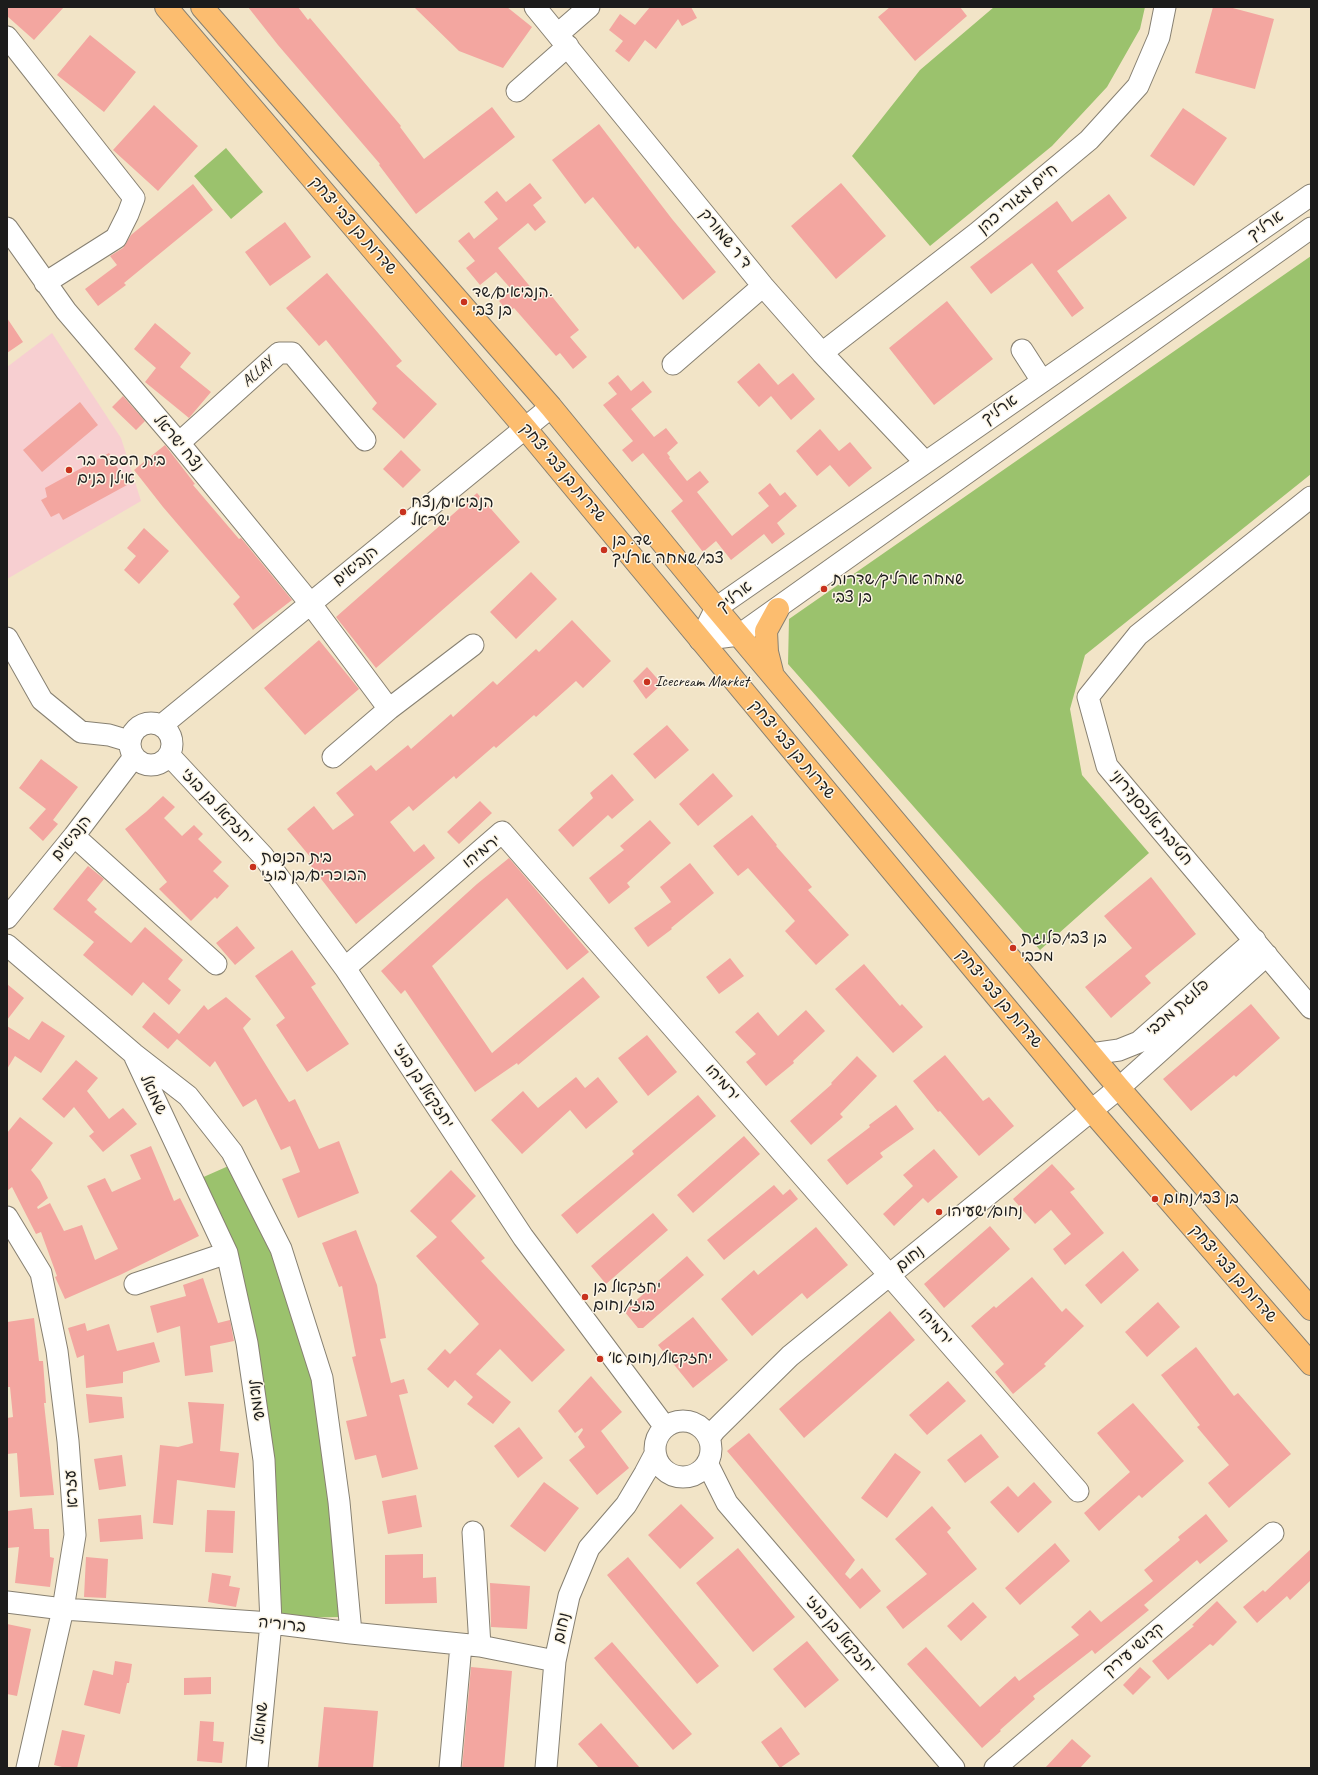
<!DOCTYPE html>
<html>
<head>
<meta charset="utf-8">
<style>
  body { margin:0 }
  #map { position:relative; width:1318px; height:1775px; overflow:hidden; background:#f2e4c7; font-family:Caveat,sans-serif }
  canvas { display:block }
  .frame { position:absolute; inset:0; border:8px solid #1c1c1c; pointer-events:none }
</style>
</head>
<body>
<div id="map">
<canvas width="1318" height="1775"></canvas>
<div class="frame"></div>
</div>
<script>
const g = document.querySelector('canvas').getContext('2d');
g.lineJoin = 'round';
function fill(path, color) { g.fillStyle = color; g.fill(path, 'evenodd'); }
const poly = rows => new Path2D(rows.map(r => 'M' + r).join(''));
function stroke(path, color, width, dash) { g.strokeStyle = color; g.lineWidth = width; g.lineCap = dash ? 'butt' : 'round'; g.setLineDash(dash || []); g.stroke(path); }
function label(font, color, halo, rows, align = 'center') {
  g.font = font + ' Caveat,"Playpen Sans Hebrew",sans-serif'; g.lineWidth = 3; g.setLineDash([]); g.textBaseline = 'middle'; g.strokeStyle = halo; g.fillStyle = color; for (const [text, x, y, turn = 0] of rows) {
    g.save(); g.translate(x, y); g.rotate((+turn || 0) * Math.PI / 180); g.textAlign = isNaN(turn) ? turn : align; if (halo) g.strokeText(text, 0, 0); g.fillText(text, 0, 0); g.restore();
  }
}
fill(poly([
  [52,333,121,438,141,501,7,579,7,367]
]), '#f7cfd1');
fill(poly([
  [994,7,1145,7,1140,29,1107,87,1052,146,930,246,852,156,920,70],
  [226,148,263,192,231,219,194,176],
  [1311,256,1311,474,1085,655,1070,709,1082,775,1149,853,1040,950,788,664,789,619],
  [233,1164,259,1215,314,1364,342,1617,278,1618,238,1271,199,1179]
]), '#9bc26d');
fill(poly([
  [7,7,64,7,34,40,7,16],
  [248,7,298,7,308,20,310,18,401,126,400,127,424,159,492,107,515,137,416,214,379,165,380,164,278,45],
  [414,7,507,7,532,27,503,68,459,51],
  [650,7,691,7,697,18,682,26,678,19,656,49,645,40,629,62,615,51,623,41,609,30,620,14,635,25],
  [890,7,960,7,967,16,915,61,878,17],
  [1213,7,1229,7,1274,19,1255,89,1195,73],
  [90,35,136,72,104,112,57,75],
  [154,105,198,146,158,191,113,150],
  [1183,108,1227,138,1194,186,1150,156],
  [599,124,672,219,716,272,683,300,638,246,635,249,593,197,585,204,552,160],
  [530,183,542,198,533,205,546,222,535,231,528,223,498,248,538,296,546,289,579,330,570,337,587,357,573,369,560,353,556,356,514,308,508,312,499,301,512,290,496,272,480,285,466,268,475,261,458,241,469,232,474,239,498,219,484,202,497,191,506,202],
  [841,183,886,236,836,279,791,226],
  [193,184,213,210,124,283,126,285,98,306,85,289,117,265,110,256,123,248,131,235],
  [1109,194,1127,218,1057,271,1084,308,1072,317,1032,263,991,294,970,267,1057,201,1072,222],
  [285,222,311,257,270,286,245,252],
  [327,273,402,361,396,366,437,404,404,439,372,409,377,403,326,340,319,346,286,308],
  [947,301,993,359,934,405,889,348],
  [7,318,23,342,7,353],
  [155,323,191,353,180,367,211,392,189,418,145,382,156,368,134,349],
  [759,363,778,385,793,373,815,399,791,420,771,396,759,407,737,382],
  [618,375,631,391,643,381,652,392,631,409,654,437,666,428,678,443,667,453,670,457,669,458,687,481,700,471,709,482,697,492,732,536,769,506,758,493,770,483,780,496,785,492,797,506,777,523,785,534,772,544,764,534,731,560,716,541,703,552,671,511,683,501,643,453,632,462,622,450,633,441,603,405,617,394,608,383],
  [123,396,145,421,136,430,112,407],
  [80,402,98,425,42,472,23,450],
  [820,429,839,451,850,442,872,468,849,487,830,465,817,476,796,451],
  [165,445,195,484,193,485,239,539,241,538,292,600,253,630,233,604,240,597,163,507,134,470],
  [401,450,421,470,403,488,383,469],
  [109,453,127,485,63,520,59,513,51,517,41,500,47,497,45,488],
  [477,493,520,542,376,668,336,617],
  [144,528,169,551,139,584,124,570,136,556,127,548],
  [531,572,557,599,516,639,490,612],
  [572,620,611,661,583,688,576,681,536,717,534,715,496,748,494,746,456,779,454,776,413,811,409,806,390,822,414,852,424,844,435,858,356,924,308,862,312,859,287,829,314,806,333,830,354,815,336,793,371,765,376,771,408,745,411,749,451,714,453,717,493,681,497,685,536,649,539,652],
  [319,640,359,689,305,735,264,688],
  [647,667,662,684,646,699,633,681],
  [667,725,689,750,655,779,633,754],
  [41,759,78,787,53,820,58,824,43,841,29,828,46,809,19,788],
  [713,773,733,796,698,826,679,804],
  [612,774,634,800,612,819,608,815,573,847,558,830,593,798,590,793],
  [163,796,175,807,164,818,182,836,194,825,203,834,198,839,222,862,213,871,229,886,217,899,215,897,191,921,159,889,167,882,125,829,146,812],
  [480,801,492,813,459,844,447,832],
  [752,815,777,845,776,846,812,887,808,890,849,935,816,965,785,931,795,921,748,868,738,876,713,846],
  [650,820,671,843,627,883,630,887,609,904,589,878,624,850,620,846],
  [509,858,589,952,567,970,507,898,432,966,492,1053,583,977,600,997,518,1065,517,1063,475,1092,405,990,401,994,381,971,477,884],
  [690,863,714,893,671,928,672,929,648,947,634,928,671,902,660,887],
  [88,866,104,879,87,900,97,909,94,912,131,943,145,927,183,960,168,979,181,990,169,1005,143,982,132,996,83,955,94,942,53,909],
  [1151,877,1196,934,1145,976,1151,983,1111,1018,1085,987,1132,948,1104,916],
  [237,926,255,948,235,965,216,943],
  [292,950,316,984,311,987,349,1044,307,1072,276,1025,285,1018,255,976],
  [730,958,744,976,719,994,706,977],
  [864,964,900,1006,902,1004,923,1027,893,1053,835,989],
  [7,984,24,998,7,1020],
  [226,997,251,1019,243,1028,289,1102,295,1099,319,1149,339,1141,359,1193,298,1218,282,1179,300,1172,290,1146,281,1150,256,1099,243,1107,215,1061,210,1067,177,1039,168,1049,142,1027,154,1012,179,1034,204,1005,208,1010],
  [1251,1004,1280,1038,1236,1077,1234,1075,1191,1111,1163,1079],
  [806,1010,825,1031,793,1061,794,1063,766,1086,746,1062,756,1054,735,1032,758,1012,778,1036],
  [42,1021,65,1036,41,1073,15,1056,7,1069,7,1026,29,1040],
  [647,1035,677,1072,648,1096,618,1058],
  [945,1055,983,1101,989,1097,1014,1126,979,1156,940,1111,938,1112,913,1081],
  [857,1056,877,1076,840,1114,843,1117,811,1145,790,1121,832,1084,831,1083],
  [76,1060,98,1078,87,1091,109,1119,123,1108,137,1124,103,1152,89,1136,94,1132,74,1107,64,1118,42,1099],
  [576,1077,585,1088,598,1077,618,1102,586,1129,570,1110,522,1154,491,1120,523,1091,538,1108],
  [698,1095,716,1116,577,1234,561,1215,634,1154,632,1151],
  [896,1105,914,1129,880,1153,883,1157,847,1185,827,1160,870,1127,869,1125],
  [20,1117,53,1143,31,1170,40,1181,48,1198,37,1207,38,1209,50,1203,64,1231,82,1225,95,1260,118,1249,87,1186,105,1178,112,1192,141,1179,130,1155,151,1146,174,1201,180,1198,199,1236,120,1275,65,1299,55,1277,57,1276,41,1232,36,1234,12,1187,7,1191,7,1133],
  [744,1136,760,1154,693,1213,677,1195],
  [934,1149,958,1177,928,1203,923,1198,894,1226,883,1214,913,1186,903,1175],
  [1052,1164,1075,1189,1070,1192,1104,1233,1065,1265,1053,1249,1071,1234,1051,1210,1035,1224,1013,1199],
  [451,1170,476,1196,451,1221,485,1258,481,1261,565,1350,532,1382,500,1349,476,1374,511,1402,493,1424,467,1404,473,1397,455,1380,448,1388,427,1369,445,1349,450,1354,479,1324,416,1256,437,1237,410,1211],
  [774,1185,783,1195,790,1189,798,1199,724,1260,707,1240],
  [653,1213,668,1230,606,1284,591,1266],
  [990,1226,1010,1249,944,1308,924,1284],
  [816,1227,848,1265,807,1299,802,1293,752,1336,721,1299,754,1270,758,1275],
  [356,1230,377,1285,386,1338,380,1339,391,1383,404,1379,408,1393,399,1395,418,1469,382,1478,376,1455,355,1460,346,1421,367,1416,352,1357,356,1356,342,1286,339,1287,322,1243],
  [1123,1251,1139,1270,1101,1304,1085,1285],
  [687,1256,704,1275,643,1328,638,1328,624,1311],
  [1032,1277,1062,1312,1066,1308,1084,1326,1044,1364,1046,1366,1013,1394,995,1372,1004,1364,971,1326,994,1306,996,1308],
  [203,1278,218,1323,230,1320,234,1341,210,1346,213,1372,185,1376,180,1326,157,1333,150,1306,186,1296,183,1285],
  [1158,1302,1180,1327,1147,1357,1125,1332],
  [890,1311,915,1340,804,1438,779,1409],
  [693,1317,728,1360,693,1388,658,1345],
  [34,1318,39,1361,43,1361,46,1403,44,1403,54,1495,20,1497,17,1453,7,1454,7,1418,13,1417,10,1387,7,1387,7,1322],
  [85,1323,87,1331,109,1324,117,1351,154,1342,160,1362,123,1372,123,1383,86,1388,84,1355,77,1358,68,1328],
  [1196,1347,1234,1396,1238,1393,1291,1454,1229,1508,1208,1483,1229,1465,1197,1427,1200,1425,1161,1375],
  [591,1376,622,1412,601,1431,629,1468,597,1495,569,1460,585,1447,578,1437,583,1430,582,1428,575,1433,558,1411],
  [948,1381,966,1401,927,1435,909,1415],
  [86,1394,122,1397,124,1418,89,1423],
  [188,1402,224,1404,220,1451,239,1453,235,1488,177,1480,173,1525,153,1523,160,1445,178,1447,193,1443],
  [1133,1403,1184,1461,1142,1498,1139,1495,1099,1531,1084,1513,1130,1472,1097,1433],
  [519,1427,543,1458,518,1478,494,1446],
  [749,1433,855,1560,845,1574,850,1579,862,1568,881,1591,860,1609,727,1451],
  [981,1434,999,1457,965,1483,947,1460],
  [895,1453,921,1472,887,1518,861,1498],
  [122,1455,126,1486,99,1490,94,1459],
  [544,1482,579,1508,545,1552,510,1526],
  [1034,1482,1052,1502,1018,1533,990,1502,1008,1486,1018,1497],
  [416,1495,422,1527,388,1534,382,1501],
  [681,1504,714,1538,680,1569,648,1535],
  [932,1506,951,1528,947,1532,977,1569,903,1629,886,1607,927,1574,895,1539],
  [32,1508,34,1529,49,1529,50,1557,54,1558,50,1587,15,1583,19,1547,7,1548,7,1511],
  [207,1510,235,1511,233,1553,205,1552],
  [1206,1514,1228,1541,1200,1564,1197,1560,1144,1605,1149,1610,1095,1654,1092,1650,1033,1696,1035,1699,1000,1730,1001,1731,982,1748,907,1664,926,1647,980,1707,1015,1676,1019,1681,1079,1635,1071,1627,1090,1610,1101,1622,1153,1581,1144,1570,1180,1540,1178,1537],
  [141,1515,143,1539,100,1542,98,1519],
  [1055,1543,1070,1561,1020,1605,1005,1588],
  [738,1548,795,1617,753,1652,696,1583],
  [1311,1549,1311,1580,1290,1600,1287,1596,1257,1623,1243,1607,1263,1590,1265,1592],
  [423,1554,423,1578,436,1577,437,1603,385,1604,385,1555],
  [86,1557,108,1559,106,1598,84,1597],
  [628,1557,719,1666,697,1684,607,1575],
  [212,1573,231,1576,229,1586,240,1588,236,1607,208,1602],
  [490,1583,530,1586,527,1629,491,1627],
  [1217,1601,1237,1622,1213,1646,1210,1644,1168,1680,1152,1661,1194,1626,1192,1625],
  [973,1602,987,1617,961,1641,947,1626],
  [7,1624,31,1629,17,1696,7,1694],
  [807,1641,839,1680,805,1708,773,1669],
  [612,1642,692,1734,673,1750,594,1658],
  [115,1661,132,1664,129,1683,127,1683,120,1714,84,1705,93,1670,113,1675],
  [471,1667,512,1671,504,1768,462,1768],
  [1140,1667,1151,1677,1133,1695,1123,1685],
  [211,1677,211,1694,184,1695,184,1678],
  [324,1707,378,1711,373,1768,318,1768],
  [200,1721,214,1722,213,1741,224,1742,222,1763,197,1761],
  [601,1723,640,1768,599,1768,578,1744],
  [781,1727,800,1754,780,1768,761,1742],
  [62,1730,85,1735,77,1768,66,1768,54,1765],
  [1072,1739,1091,1756,1080,1768,1045,1768]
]), '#f3a6a0');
const minor = poly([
  [535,7,763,286,822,353,925,462],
  [558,34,589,7],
  [7,37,134,198,128,214,116,238,45,283],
  [517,91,568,46],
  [7,228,66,311,179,443,310,603,389,709],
  [1022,350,1042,381],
  [822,353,977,233,1089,140,1138,86,1159,37,1165,7],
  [673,364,763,286],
  [179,443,279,353,292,353,365,440],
  [1311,497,1138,635,1088,697,1107,766,1311,1008],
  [7,638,42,700,81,732,109,735,129,741],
  [700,640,716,608,1311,195],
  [700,640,739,635,1311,228],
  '130 744a21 21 0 1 1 42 0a21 21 0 1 1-42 0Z',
  [162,725,551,407],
  [169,755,263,856,345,968,523,1237,665,1427],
  [333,757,389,709,473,645],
  [74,836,216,964],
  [7,918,74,836,134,757],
  [7,945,134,1054,188,1096,232,1152,281,1249,322,1378,339,1502,351,1633],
  [345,968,502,832,1078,1491],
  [1091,1054,1119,1050,1139,1042,1255,940],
  [135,1057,227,1253,247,1343,264,1460,271,1623,257,1768],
  [7,1217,41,1273,57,1351,68,1441,75,1535,63,1609,27,1768],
  [135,1284,227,1253],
  '655 1449a28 28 0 1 1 56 0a28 28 0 1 1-56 0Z',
  [709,1438,715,1430,790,1356,1119,1088,1267,955],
  [707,1463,727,1503,954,1768],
  [473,1532,480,1646],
  [7,1602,63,1609,271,1623,351,1633,480,1646,555,1661],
  [450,1768,461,1645],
  [546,1768,555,1661,569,1596,589,1548,626,1505,645,1473,655,1454],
  [995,1768,1273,1533]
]);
const major = poly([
  [166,7,525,428,1091,1110,1311,1364],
  [202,7,551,407,716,608,1119,1088,1311,1309],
  [772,672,767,652,766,631,778,609]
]);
stroke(minor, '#878072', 23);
stroke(major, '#878072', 24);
stroke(minor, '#fff', 21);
stroke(major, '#fcbd6f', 22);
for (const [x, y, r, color] of [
  [464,302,4,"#c8321e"],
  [69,470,4,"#c8321e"],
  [403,512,4,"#c8321e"],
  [604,550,4,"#c8321e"],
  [824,589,4,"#c8321e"],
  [647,682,4,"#c8321e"],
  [253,867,4,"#c8321e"],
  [1013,948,4,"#c8321e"],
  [1155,1199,4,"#c8321e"],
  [939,1212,4,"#c8321e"],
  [585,1297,4,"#c8321e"],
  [600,1359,4,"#c8321e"]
]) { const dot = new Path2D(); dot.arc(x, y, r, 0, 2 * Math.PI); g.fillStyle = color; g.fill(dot); stroke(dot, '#fcf5e5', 1.5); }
label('16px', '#1c1c1c', '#fcf5e5', [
  ["חיים מגורי כהן",1018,199,-40],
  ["שדרות בן צבי יצחק",353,226,49],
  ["ארליך",1266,226,-35],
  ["ד\"ר שמורק",725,239,51],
  ["ALLAY",258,372,-42],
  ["ארליך",1000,410,-35],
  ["נצח ישראל",178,443,50],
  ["שדרות בן צבי יצחק",563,473,50],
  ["הנביאים",356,566,-39],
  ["ארליך",735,597,-38],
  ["שדרות בן צבי יצחק",792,750,50],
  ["יחזקאל בן בוזי",217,807,47],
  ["חטיבת אלכסנדרוני",1151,818,50],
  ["הנביאים",72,838,-51],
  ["ירמיהו",482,852,-38],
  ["שדרות בן צבי יצחק",999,999,50],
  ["פלוגת מכבי",1178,1008,-41],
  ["ירמיהו",722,1083,49],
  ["יחזקאל בן בוזי",423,1086,57],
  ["שמואל",153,1095,65],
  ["נחום",910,1259,-39],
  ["שדרות בן צבי יצחק",1233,1274,49],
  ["ירמיהו",935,1327,49],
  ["שמואל",256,1400,82],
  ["עזרא",72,1489,-94],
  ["ברוריה",282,1625,6],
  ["נחום",562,1628,-78],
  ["יחזקאל בן בוזי",840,1635,49],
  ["קדושי עירק",1134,1650,-40],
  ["שמואל",261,1723,-84]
]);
label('16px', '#1c1c1c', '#fcf5e5', [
  ["הנביאים/שד.",472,293],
  ["בן צבי",472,311],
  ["בית הספר בר",77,461],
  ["אילן בנים",77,479],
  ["הנביאים/נצח",411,503],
  ["ישראל",411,521],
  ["שד. בן",612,541],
  ["צבי/שמחה ארליך",612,559],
  ["שמחה ארליך/שדרות",832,580],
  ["בן צבי",832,598],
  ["Icecream Market",655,682],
  ["בית הכנסת",261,858],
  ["הבוכרים/בן בוזי",261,876],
  ["בן צבי/פלוגת",1021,939],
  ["מכבי",1021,957],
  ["בן צבי/נחום",1163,1199],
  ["נחום/ישעיהו",947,1212],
  ["יחזקאל בן",593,1288],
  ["בוזי/נחום",593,1306],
  ["יחזקאל/נחום א׳",608,1359]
], 'left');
</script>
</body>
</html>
